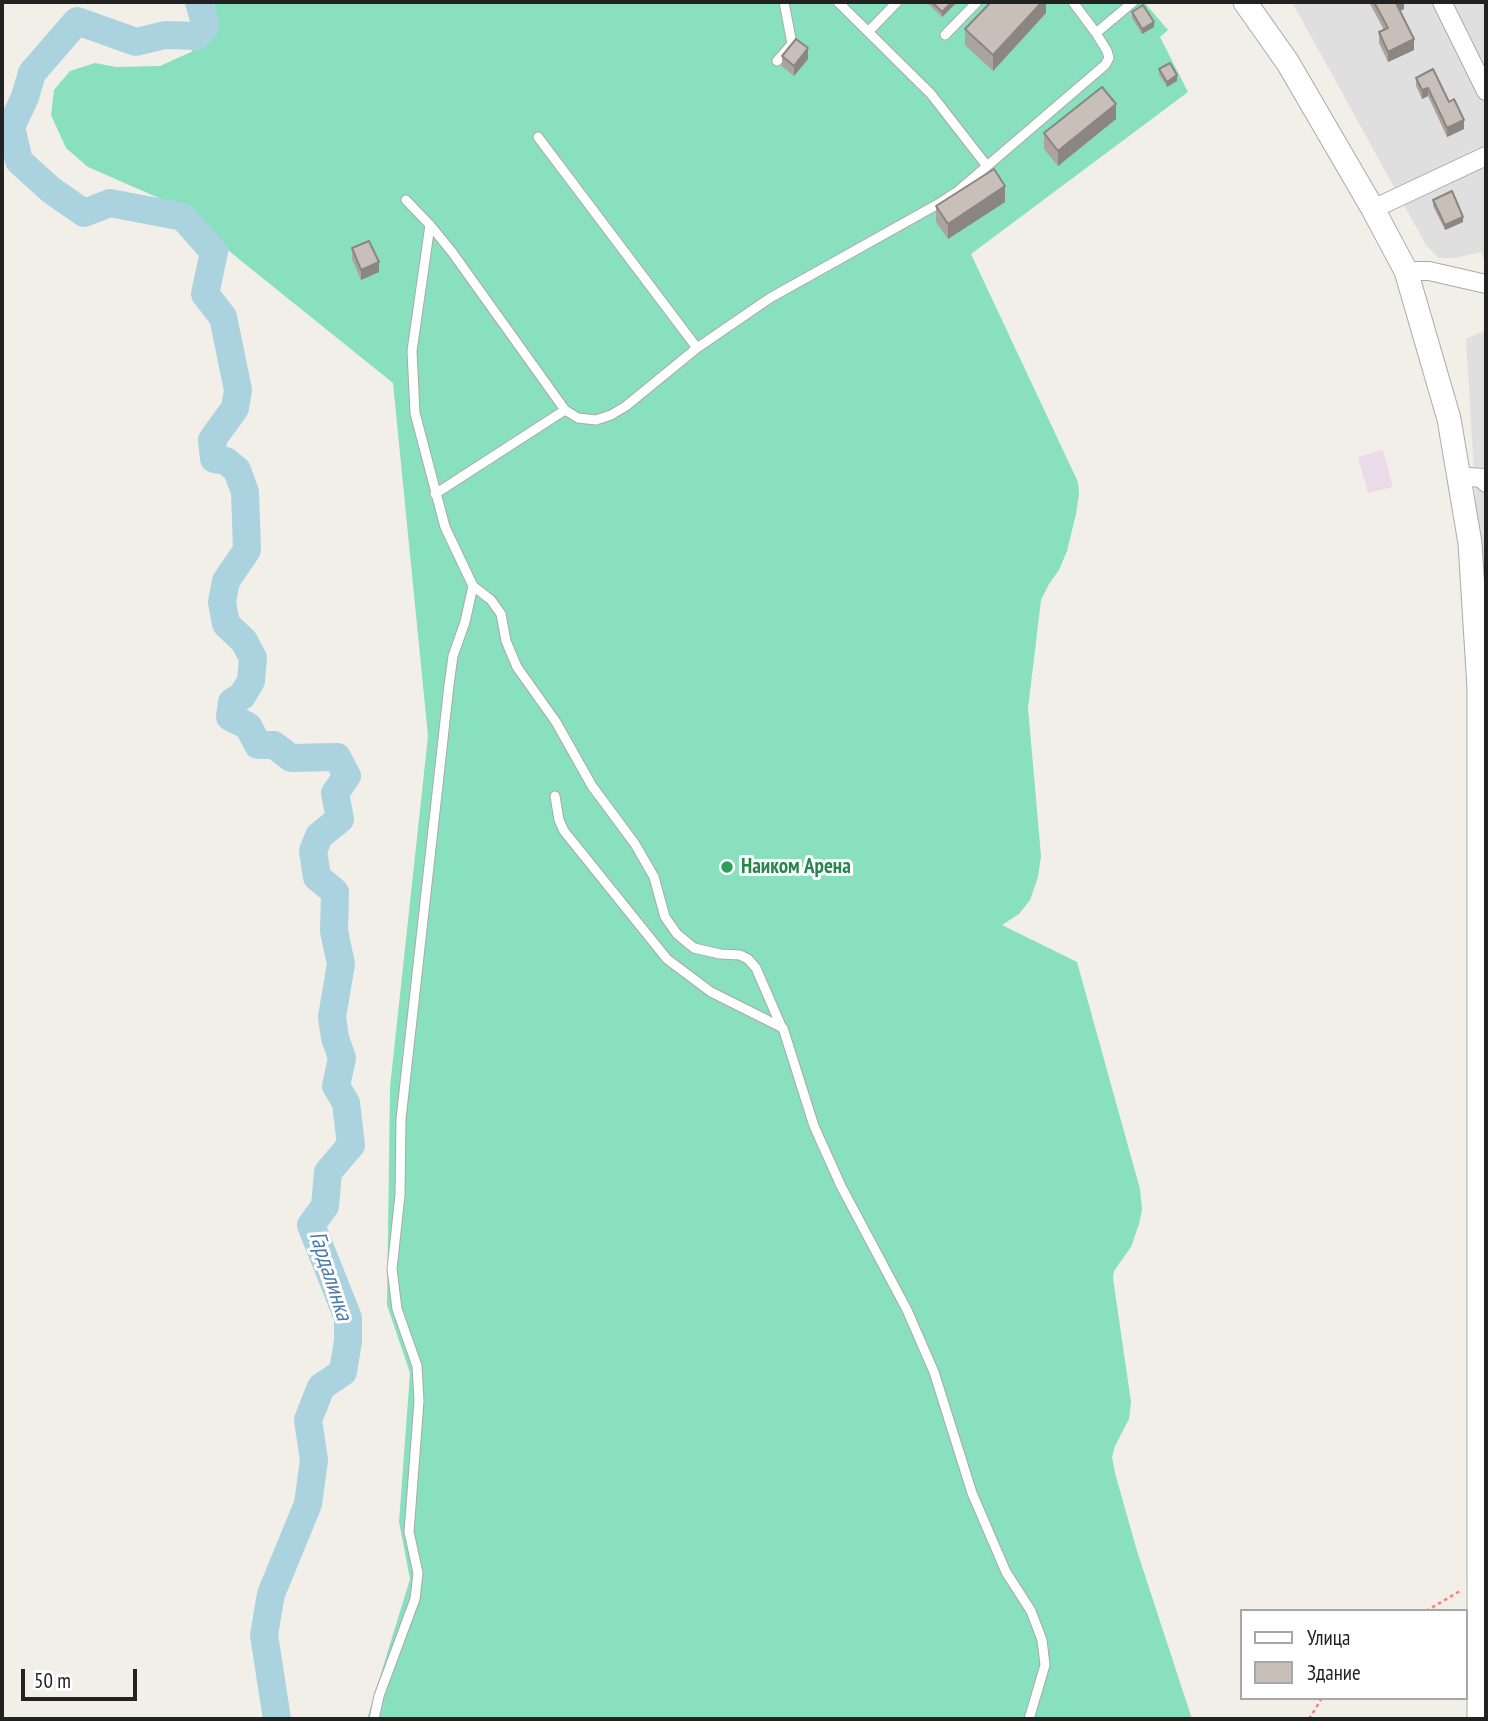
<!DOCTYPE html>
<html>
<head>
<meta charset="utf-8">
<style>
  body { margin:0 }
  #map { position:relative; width:1488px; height:1721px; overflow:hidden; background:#f2efe9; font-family:"PT Sans Narrow",sans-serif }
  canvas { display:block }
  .frame { position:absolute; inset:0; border:4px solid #222; pointer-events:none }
  .legend { position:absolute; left:1240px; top:1609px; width:228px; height:91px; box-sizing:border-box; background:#fff; border:2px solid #a7a7a7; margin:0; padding:9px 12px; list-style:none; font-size:21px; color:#222 }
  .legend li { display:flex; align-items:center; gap:14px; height:35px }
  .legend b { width:35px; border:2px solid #a7a7a7 }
  .scale { position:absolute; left:21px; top:1669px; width:116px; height:32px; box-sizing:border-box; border:4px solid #222; border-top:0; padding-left:9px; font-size:21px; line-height:24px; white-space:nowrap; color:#222; -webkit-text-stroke:5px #fff; paint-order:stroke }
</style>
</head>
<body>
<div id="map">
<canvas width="1488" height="1721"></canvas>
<div class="frame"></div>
<ul class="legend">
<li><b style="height:9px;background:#fff"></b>Улица</li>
<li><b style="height:19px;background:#c7bfb8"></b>Здание</li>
</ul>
<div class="scale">50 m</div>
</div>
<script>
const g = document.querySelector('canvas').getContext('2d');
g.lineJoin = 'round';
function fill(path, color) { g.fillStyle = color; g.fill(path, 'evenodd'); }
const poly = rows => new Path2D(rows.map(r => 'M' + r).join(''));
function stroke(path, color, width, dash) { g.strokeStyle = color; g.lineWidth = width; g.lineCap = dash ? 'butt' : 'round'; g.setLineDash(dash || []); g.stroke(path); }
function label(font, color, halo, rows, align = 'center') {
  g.font = font + ' "PT Sans Narrow",sans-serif'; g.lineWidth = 6; g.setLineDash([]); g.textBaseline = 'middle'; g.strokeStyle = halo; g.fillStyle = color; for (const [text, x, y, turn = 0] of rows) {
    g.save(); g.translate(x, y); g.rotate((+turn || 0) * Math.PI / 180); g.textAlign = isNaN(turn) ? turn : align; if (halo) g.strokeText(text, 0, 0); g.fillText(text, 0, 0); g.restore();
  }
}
fill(poly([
  [1292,2,1486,2,1486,265,1481,252,1455,258,1439,258,1426,245],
  [1486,330,1486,677,1466,339]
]), '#e0dfdf');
fill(poly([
  [1383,450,1393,487,1368,493,1358,457]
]), '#ebdbe8');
fill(poly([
  [206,2,1144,2,1168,30,1160,37,1188,92,971,254,1078,482,1079,494,1076,514,1067,551,1059,570,1049,584,1041,600,1028,708,1041,856,1038,877,1030,900,1019,914,1002,925,1077,962,1140,1189,1142,1210,1139,1224,1131,1247,1114,1271,1113,1278,1131,1402,1129,1419,1115,1446,1112,1457,1115,1473,1137,1551,1192,1719,367,1719,410,1579,399,1522,410,1373,387,1305,390,1087,428,736,393,383,168,202,88,167,66,148,51,115,54,90,70,71,95,63,116,67,160,66,191,52,212,31]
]), '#88e0be');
stroke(poly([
  [199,2,206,26,197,36,165,35,136,42,77,21,32,73,25,97,11,127,19,161,51,190,84,213,110,203,183,217,214,252,205,294,223,317,238,390,235,408,212,440,214,459,226,461,237,470,245,492,247,550,226,581,222,602,226,624,244,641,253,658,251,681,242,696,232,702,230,717,248,726,258,745,274,745,291,758,337,757,347,776,335,793,340,819,319,836,313,851,317,877,335,892,334,931,341,964,332,1017,335,1038,342,1058,336,1086,346,1103,351,1145,328,1172,325,1206,311,1225,348,1318,348,1341,343,1372,321,1387,308,1420,314,1460,308,1504,271,1594,264,1635,277,1719]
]), '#aad3df', 28);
const service = poly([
  [838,2,931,94,987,166],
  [869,31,897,2],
  [1096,33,1133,2],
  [945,35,977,2],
  [777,61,792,44,784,2],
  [538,137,697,348],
  [406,200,430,225,452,252,565,410,578,418,596,420,611,415,626,406,697,348,770,298,938,204,958,191,1105,65,1109,58,1107,51,1096,33,1073,2],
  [430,225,412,351,415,413,445,527,473,586,491,600,501,614,506,641,517,667,556,722,592,786,635,844,654,877,665,917,677,934,694,948,720,954,740,955,748,959,756,968,782,1028],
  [435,494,565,410],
  [555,796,559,820,564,831,667,959,711,992,783,1028,814,1126,841,1186,907,1310,934,1372,972,1493,1006,1572,1031,1611,1042,1640,1045,1665,1029,1719],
  [374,1719,379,1696,415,1599,418,1573,409,1532,419,1401,417,1366,397,1309,392,1269,400,1195,401,1119,449,685,453,656,465,622,473,586]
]);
const minor = poly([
  [1442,2,1486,91],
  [1373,209,1486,156],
  [1406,271,1429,271,1486,284],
  [1459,476,1482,478,1486,483]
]);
const tertiary = poly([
  [1245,2,1288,63,1373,209,1406,271,1449,419,1470,543,1479,688,1479,1719]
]);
stroke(service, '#a9a9a9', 11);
stroke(minor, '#a9a9a9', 20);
stroke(tertiary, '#a9a9a9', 25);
stroke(poly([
  [1426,1611,1460,1591],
  [1309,1719,1322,1698]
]), '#fa8072', 2.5, [3.5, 3.5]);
stroke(service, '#fff', 9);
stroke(minor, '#fff', 18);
stroke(tertiary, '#fff', 23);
fill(poly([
  [926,2,957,2,942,17],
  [1046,2,1046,13,993,71,965,45,965,29],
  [1369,2,1404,2,1404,9,1400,11,1414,50,1388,62,1379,43,1379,32,1384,30],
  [1132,12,1154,27,1142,34,1132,18],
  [782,56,808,59,794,76,782,66],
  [1159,69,1177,81,1167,87,1159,74],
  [1416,78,1449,102,1464,129,1447,137,1428,96,1422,99,1416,86],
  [1116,119,1058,166,1044,149,1044,133],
  [1433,200,1463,222,1445,230,1433,206],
  [1005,202,948,239,936,222,936,206],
  [352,248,379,272,361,280,352,259]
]), '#aba49e');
fill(poly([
  [952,2,957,2,942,17,942,12],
  [1042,2,1046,2,1046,13,993,71,993,55],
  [1398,2,1404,2,1404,9,1396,13,1396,3],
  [1154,22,1154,27,1142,34,1142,29],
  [1414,39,1414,50,1388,62,1388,52],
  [808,48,808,59,794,76,794,66],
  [1177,75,1177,81,1167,87,1167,82],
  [1428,88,1428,96,1422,99,1422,90],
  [1116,104,1116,119,1058,166,1058,151],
  [1464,120,1464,129,1447,137,1447,128],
  [1005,186,1005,202,948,239,948,224],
  [1463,217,1463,222,1445,230,1445,225],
  [379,262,379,272,361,280,361,270]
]), '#8b8681');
const building = poly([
  [932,2,952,2,942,12,932,2],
  [991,2,1042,2,993,55,965,29,991,2],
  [1374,2,1398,2,1396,3,1414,39,1388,52,1379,32,1388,28,1374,2],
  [1143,5,1154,22,1142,29,1132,12,1143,5],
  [796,39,808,48,794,66,782,56,796,39],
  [1170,63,1177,75,1167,82,1159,69,1170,63],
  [1433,69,1449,102,1454,99,1464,120,1447,128,1428,88,1422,90,1416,78,1433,69],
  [1102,87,1116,104,1058,151,1044,133,1102,87],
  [994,169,1005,186,948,224,936,206,994,169],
  [1452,191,1463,217,1445,225,1433,200,1452,191],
  [369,241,379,262,361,270,352,248,369,241]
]);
fill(building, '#c7bfb8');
stroke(building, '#8b8681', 2);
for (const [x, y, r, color] of [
  [727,867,7,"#2e9e5b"]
]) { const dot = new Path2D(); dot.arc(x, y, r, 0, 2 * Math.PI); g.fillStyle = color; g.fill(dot); stroke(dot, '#fff', 2.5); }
label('bold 21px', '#27864d', '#fff', [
  ["Наиком Арена",741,867]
], 'left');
label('italic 23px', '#4a7aab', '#fff', [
  ["Гардалинка",330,1276,72]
]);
</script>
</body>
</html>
